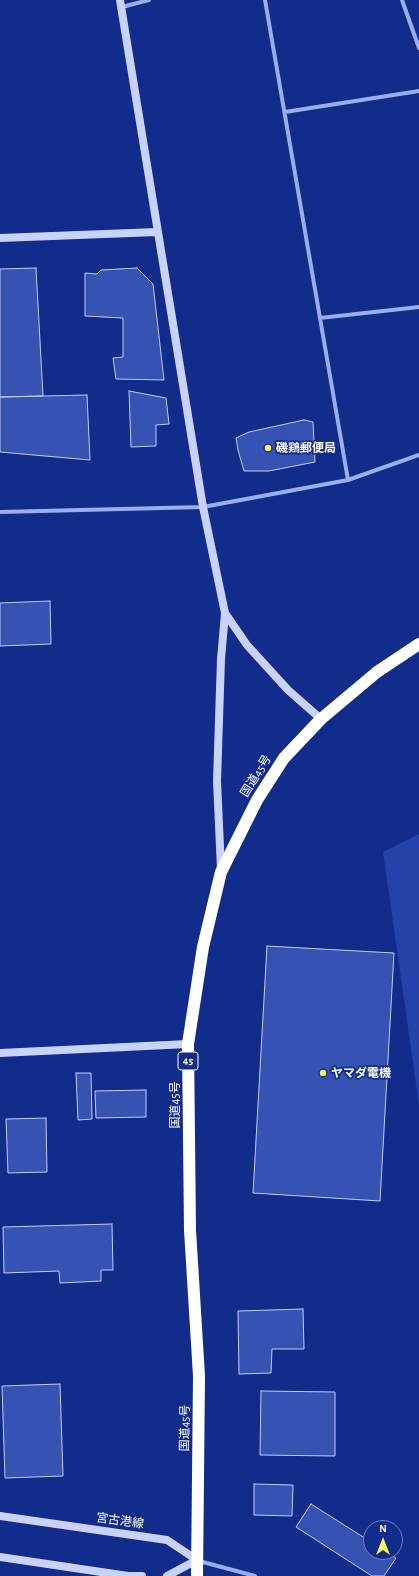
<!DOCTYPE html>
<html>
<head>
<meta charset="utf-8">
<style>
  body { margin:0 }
  #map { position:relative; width:419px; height:1576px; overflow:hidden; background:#122c8b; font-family:"Alegreya Sans",sans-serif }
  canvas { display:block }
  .north { position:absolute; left:363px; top:1520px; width:40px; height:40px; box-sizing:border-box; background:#122c8b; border:1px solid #7180b9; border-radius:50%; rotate:0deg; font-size:11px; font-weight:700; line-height:16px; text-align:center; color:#fff }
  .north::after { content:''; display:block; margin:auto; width:14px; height:18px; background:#fff459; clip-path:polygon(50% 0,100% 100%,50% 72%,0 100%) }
</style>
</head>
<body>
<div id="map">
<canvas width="419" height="1576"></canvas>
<div class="north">N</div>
</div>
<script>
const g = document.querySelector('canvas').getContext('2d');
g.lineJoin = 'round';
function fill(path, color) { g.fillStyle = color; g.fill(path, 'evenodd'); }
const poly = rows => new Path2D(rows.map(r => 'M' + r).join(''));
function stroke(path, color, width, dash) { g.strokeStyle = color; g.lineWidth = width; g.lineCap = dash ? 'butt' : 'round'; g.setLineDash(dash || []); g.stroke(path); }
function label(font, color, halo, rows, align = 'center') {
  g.font = font + ' "Alegreya Sans","Noto Sans JP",sans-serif'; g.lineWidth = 3.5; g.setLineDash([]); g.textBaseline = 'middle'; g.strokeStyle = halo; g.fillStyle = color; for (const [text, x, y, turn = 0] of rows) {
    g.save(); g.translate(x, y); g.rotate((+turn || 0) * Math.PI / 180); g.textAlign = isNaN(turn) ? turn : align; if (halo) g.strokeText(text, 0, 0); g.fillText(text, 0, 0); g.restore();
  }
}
fill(poly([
  [419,834,419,1105,383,852]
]), '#2442aa');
const building = poly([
  [36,268,43,396,0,397,0,269,36,268],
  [137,268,153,284,164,380,116,379,113,358,123,357,123,318,85,316,85,273,97,274,101,270,137,268],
  [129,391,166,398,169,424,156,425,156,446,131,447,129,391],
  [87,395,90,460,0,452,0,397,87,395],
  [304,420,313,422,315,462,269,471,244,471,238,450,236,438,249,432,304,420],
  [50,601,51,644,0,646,0,603,50,601],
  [267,946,394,953,380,1201,253,1193,267,946],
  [76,1073,91,1073,92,1119,78,1120,76,1073],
  [146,1090,146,1117,96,1118,95,1091,146,1090],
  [46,1118,47,1172,8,1173,6,1119,46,1118],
  [112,1224,113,1270,101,1270,101,1281,60,1283,59,1271,4,1273,3,1227,112,1224],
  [303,1309,304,1349,272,1349,271,1373,239,1374,238,1311,303,1309],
  [60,1384,63,1476,5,1478,2,1386,60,1384],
  [261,1391,335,1392,335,1456,260,1455,261,1391],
  [254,1484,293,1485,292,1516,254,1515,254,1484],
  [311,1504,371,1542,371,1552,386,1552,396,1558,384,1576,372,1576,296,1527,311,1504]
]);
fill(building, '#3652b2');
stroke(building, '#c0cefc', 1);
stroke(poly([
  [265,0,348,480],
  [402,0,419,48],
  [122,7,149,0],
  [285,112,419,91],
  [320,318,419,307],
  [0,512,203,507,348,480,419,455],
  [199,1561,255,1576]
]), '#9aadf1', 4);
stroke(poly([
  [120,0,203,507,225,613,247,645,288,690,321,719],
  [0,238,157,232],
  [221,869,217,781,221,659,225,613],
  [0,1053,188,1044],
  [0,1516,167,1540,197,1560,167,1576],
  [0,1557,128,1576,142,1576]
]), '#c8d2fb', 8);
stroke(poly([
  [197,1576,199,1376,190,1230,188,1044,203,947,221,872,257,800,284,758,321,719,377,672,419,644]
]), '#fff', 12);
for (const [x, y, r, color] of [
  [268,448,4,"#fff459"],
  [323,1073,4,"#fff459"]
]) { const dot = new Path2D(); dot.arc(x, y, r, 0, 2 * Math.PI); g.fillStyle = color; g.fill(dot); stroke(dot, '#122c8b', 1.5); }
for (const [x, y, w] of [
  [188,1061,20]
]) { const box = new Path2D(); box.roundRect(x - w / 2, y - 9, w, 18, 3); g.fillStyle = '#122c8b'; g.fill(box); stroke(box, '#fff', 1); }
label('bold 11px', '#fff', null, [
  ["45",188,1061]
]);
label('bold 12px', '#fff', '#122c8b', [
  ["磯鶏郵便局",276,448],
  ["ヤマダ電機",331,1073]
], 'left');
label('12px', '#fff', '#122c8b', [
  ["国道45号",256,776,-58],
  ["国道45号",175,1105,-90],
  ["国道45号",185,1428,-89],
  ["宮古港線",120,1521,8]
]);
</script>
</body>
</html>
